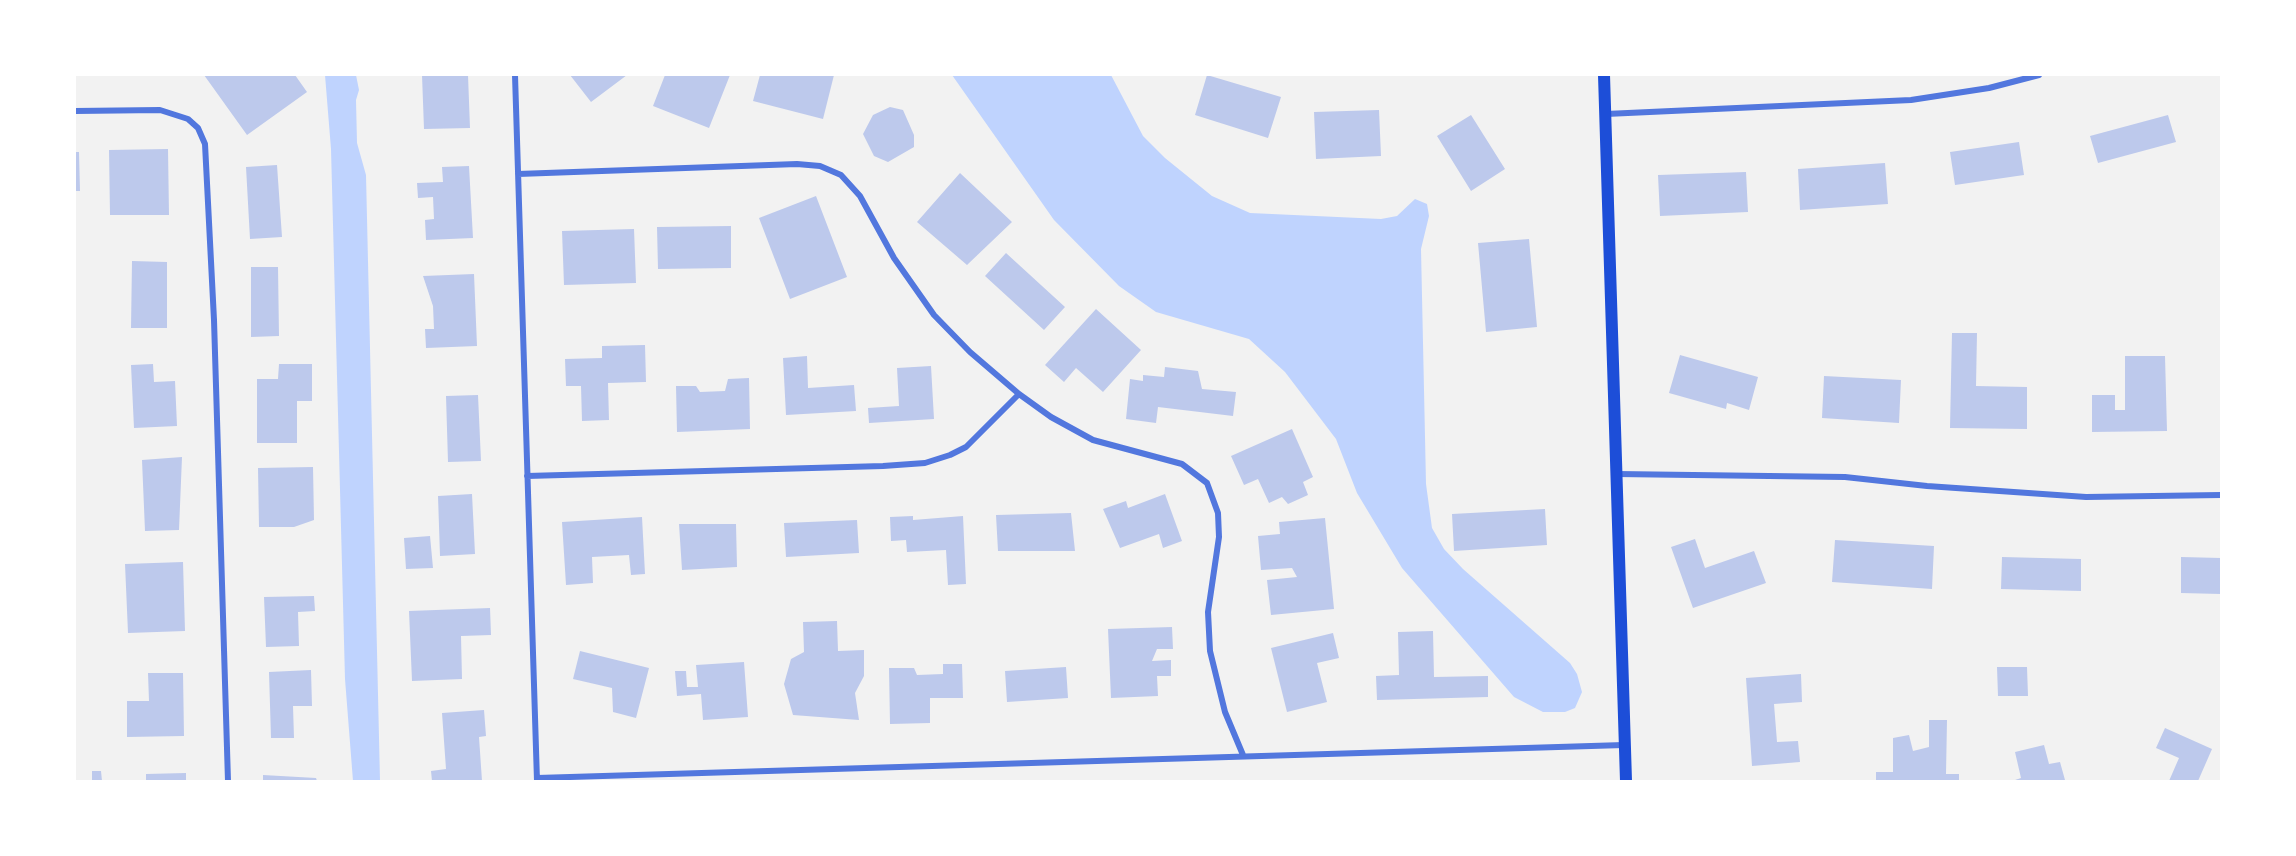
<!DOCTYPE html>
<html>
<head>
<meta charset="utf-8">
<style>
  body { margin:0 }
  #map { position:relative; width:2296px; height:856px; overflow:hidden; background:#f2f2f2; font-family:Signika,sans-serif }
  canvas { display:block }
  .frame { position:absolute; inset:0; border:76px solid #fff; pointer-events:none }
</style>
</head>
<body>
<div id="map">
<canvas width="2296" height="856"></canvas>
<div class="frame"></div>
</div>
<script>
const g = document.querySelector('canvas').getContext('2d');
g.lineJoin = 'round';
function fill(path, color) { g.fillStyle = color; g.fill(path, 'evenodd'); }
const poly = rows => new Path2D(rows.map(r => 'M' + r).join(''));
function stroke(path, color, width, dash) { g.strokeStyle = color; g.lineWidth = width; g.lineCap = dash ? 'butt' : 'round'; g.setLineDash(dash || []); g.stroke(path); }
fill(poly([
  [325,75,356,75,359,90,356,100,357,143,366,175,380,781,353,781,345,679,331,149],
  [952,75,1111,75,1143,136,1165,158,1212,196,1250,213,1381,219,1397,216,1415,199,1427,204,1429,216,1421,249,1426,484,1432,528,1444,549,1463,569,1570,663,1577,674,1582,692,1575,708,1565,712,1543,712,1514,697,1402,568,1357,493,1336,439,1285,372,1249,339,1156,312,1119,286,1054,220]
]), '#bfd3fe');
fill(poly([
  [204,75,295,75,307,92,247,135],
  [422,75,468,75,470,128,424,129],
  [570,75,627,75,591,102],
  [665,75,730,75,709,128,653,106],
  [760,75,834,75,823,119,753,101],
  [1207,75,1281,97,1268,138,1195,115],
  [890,107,903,110,914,135,914,147,888,162,874,156,863,134,873,115],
  [1379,110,1381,156,1316,159,1314,112],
  [1471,115,1505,169,1471,191,1437,136],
  [2168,115,2176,142,2098,163,2090,136],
  [2019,142,2024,175,1955,185,1950,152],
  [168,149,169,215,110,215,109,150],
  [75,152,79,152,80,191,75,191],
  [1885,163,1888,204,1800,210,1798,169],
  [277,165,282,237,250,239,246,167],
  [469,166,473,238,426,240,425,220,434,219,433,197,418,198,417,183,443,182,442,167],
  [1746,172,1748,212,1660,216,1658,175],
  [960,173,1012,222,967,265,917,222],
  [816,196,847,277,790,299,759,218],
  [731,226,731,268,658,269,657,227],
  [634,229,636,283,564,285,562,231],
  [1529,239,1537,327,1486,332,1478,243],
  [1006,253,1065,307,1044,330,985,276],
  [132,261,167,262,167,328,131,328],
  [251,267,278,267,279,336,251,337],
  [474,274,477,346,426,348,425,329,434,329,433,306,423,276],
  [1096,309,1141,350,1103,392,1076,368,1064,382,1045,365],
  [1952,333,1977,333,1976,386,2027,387,2027,429,1950,428],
  [645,345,646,382,608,383,609,420,582,421,581,386,566,386,565,359,602,358,602,346],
  [1680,355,1758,377,1749,410,1727,403,1726,409,1669,393],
  [807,356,808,388,854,385,856,411,786,415,783,358],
  [2125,356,2165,356,2167,431,2092,432,2092,395,2115,395,2115,410,2125,410],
  [153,364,154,382,175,381,177,426,134,428,131,365],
  [279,364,312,364,312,401,297,401,297,443,257,443,257,379,278,379],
  [931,366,934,419,869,423,868,408,899,406,897,368],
  [1165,367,1198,371,1202,389,1236,392,1233,416,1158,407,1156,423,1126,419,1130,379,1143,381,1143,375,1164,377],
  [1824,376,1901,380,1899,423,1822,418],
  [749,378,750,429,677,432,676,386,696,386,700,392,725,391,728,379],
  [478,395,481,461,448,462,446,396],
  [1292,429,1313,477,1303,482,1308,495,1288,504,1282,497,1269,503,1258,479,1244,485,1231,456],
  [182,457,179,530,145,531,142,460],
  [313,467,314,520,294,527,259,527,258,468],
  [472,494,475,554,440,556,438,496],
  [1165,494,1182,541,1163,548,1159,534,1120,548,1103,509,1126,501,1128,508],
  [1545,509,1547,545,1454,551,1452,514],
  [1071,513,1075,551,998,551,996,515],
  [913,516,913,520,963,516,966,584,948,585,946,550,907,552,906,540,891,541,890,517],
  [642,517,645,574,631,575,629,555,592,557,593,583,566,585,562,522],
  [1325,518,1334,609,1271,615,1267,580,1297,577,1292,568,1261,570,1258,536,1280,534,1279,522],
  [857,520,859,553,786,557,784,523],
  [679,524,736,524,737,567,682,570],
  [430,536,433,568,406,569,404,538],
  [1695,539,1705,568,1754,551,1766,583,1693,608,1671,547],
  [1835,540,1934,546,1932,589,1832,582],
  [2002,557,2081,559,2081,591,2001,589],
  [2181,557,2221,558,2221,594,2181,593],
  [183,562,185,631,128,633,125,564],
  [314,596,315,611,298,612,299,646,266,647,264,597],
  [490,608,491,635,461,636,462,679,412,681,409,611],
  [837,621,838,651,864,650,864,676,855,693,859,720,793,715,784,684,791,659,804,652,803,622],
  [1172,627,1173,649,1157,649,1152,661,1171,660,1171,676,1157,676,1158,696,1111,698,1108,629],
  [1433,631,1434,677,1488,676,1488,697,1377,700,1376,676,1399,675,1398,632],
  [1333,633,1339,658,1317,663,1327,702,1287,712,1271,648],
  [580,651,649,668,636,718,613,712,612,688,573,679],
  [744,662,748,717,703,720,701,694,677,696,675,671,686,671,687,687,698,687,696,665],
  [943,664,962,664,963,698,930,698,930,723,890,724,889,668,914,668,917,675,943,674],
  [1066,667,1068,698,1007,702,1005,671],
  [1997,667,2027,667,2028,696,1998,696],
  [311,670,312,706,293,706,294,738,271,738,269,672],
  [148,673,183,673,184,736,127,737,127,701,149,701],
  [1801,674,1802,702,1774,704,1777,742,1798,741,1800,762,1752,766,1746,678],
  [484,710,486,736,479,737,482,781,432,781,431,771,446,769,442,713],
  [1929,720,1947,720,1946,774,1959,774,1959,781,1876,781,1876,772,1893,772,1893,738,1909,735,1913,751,1929,747],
  [2165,728,2212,749,2198,781,2169,781,2179,758,2156,748],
  [2044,745,2049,764,2060,762,2065,780,2012,781,2021,778,2015,752],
  [92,771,101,771,102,781,92,781],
  [186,773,186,781,146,781,146,774],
  [263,775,316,778,317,781,263,781]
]), '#bdc9ec');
stroke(poly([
  [515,75,537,781],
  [75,111,160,110,188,119,198,128,205,144,214,320,228,781],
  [1606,114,1911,100,1989,88,2039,75],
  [518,174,797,164,820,166,841,175,860,196,894,258,934,315,970,352,1019,394,1051,417,1093,440,1182,464,1207,483,1218,513,1219,537,1208,612,1210,651,1225,712,1243,755],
  [1617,474,1845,477,1927,486,2086,497,2221,495],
  [527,476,883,466,925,463,950,455,966,447,1019,394],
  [537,778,1624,745]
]), '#5277de', 6);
stroke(poly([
  [1604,75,1626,781]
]), '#1d4ed8', 12);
</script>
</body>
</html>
